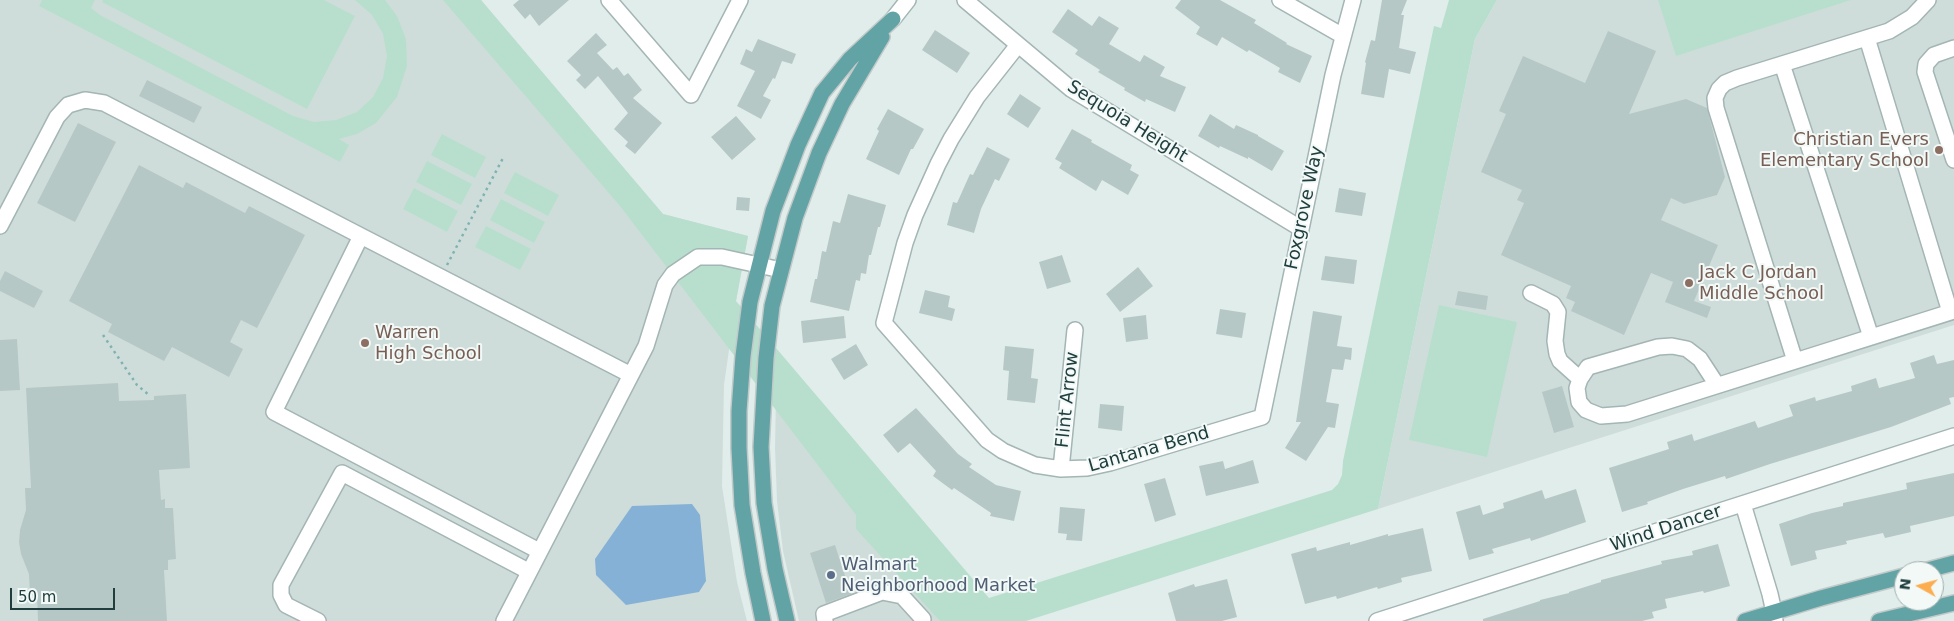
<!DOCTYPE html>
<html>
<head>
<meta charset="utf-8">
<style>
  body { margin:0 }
  #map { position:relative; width:1954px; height:621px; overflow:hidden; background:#e1edeb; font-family:"DejaVu Sans",sans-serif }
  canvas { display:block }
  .north { position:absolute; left:1894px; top:561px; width:50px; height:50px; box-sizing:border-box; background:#f2f9f7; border:1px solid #9eaead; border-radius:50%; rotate:277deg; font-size:14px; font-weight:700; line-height:20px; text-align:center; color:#203e3e }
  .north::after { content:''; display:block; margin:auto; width:18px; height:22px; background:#fcad50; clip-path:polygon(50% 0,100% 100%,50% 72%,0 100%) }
  .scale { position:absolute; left:10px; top:588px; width:105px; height:22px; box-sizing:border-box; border:2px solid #203e3e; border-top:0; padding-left:6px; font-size:15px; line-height:18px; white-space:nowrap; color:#203e3e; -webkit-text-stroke:4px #f2f9f7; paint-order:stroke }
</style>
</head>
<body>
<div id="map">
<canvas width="1954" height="621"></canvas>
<div class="north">N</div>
<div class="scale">50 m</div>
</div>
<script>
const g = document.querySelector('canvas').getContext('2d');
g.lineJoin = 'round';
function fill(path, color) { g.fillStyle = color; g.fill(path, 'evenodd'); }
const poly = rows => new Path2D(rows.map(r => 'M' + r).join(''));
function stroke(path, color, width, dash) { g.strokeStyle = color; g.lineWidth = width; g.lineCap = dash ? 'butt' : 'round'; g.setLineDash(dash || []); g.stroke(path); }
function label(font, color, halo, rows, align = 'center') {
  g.font = font + ' "DejaVu Sans",sans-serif'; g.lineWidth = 4; g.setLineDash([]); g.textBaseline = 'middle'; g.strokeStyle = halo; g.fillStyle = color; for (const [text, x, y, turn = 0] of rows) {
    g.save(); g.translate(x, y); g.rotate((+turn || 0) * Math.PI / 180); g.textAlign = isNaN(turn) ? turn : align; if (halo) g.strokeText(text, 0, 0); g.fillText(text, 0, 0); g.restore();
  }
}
fill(poly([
  [0,0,481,0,663,214,748,236,736,301,724,385,722,486,737,582,747,621,0,621],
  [1497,0,1954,0,1954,325,1378,509,1475,39],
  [776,393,968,621,799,621,783,551,777,501,775,449]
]), '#cfddda');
fill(poly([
  [42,0,95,0,91,8,100,15,293,116,314,122,336,120,357,112,373,97,383,78,387,56,383,34,372,15,355,0,385,0,397,16,406,39,407,66,397,97,376,123,357,134,339,139,349,145,340,162,39,6],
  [103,0,324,0,355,16,307,109,102,2],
  [443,0,481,0,663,214,748,236,736,301,989,598,1332,490,1338,484,1342,475,1343,461,1434,26,1441,28,1449,0,1497,0,1475,39,1378,509,1026,621,940,621,856,529,856,515,620,206],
  [1658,0,1851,0,1676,56],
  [442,134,486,157,475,178,431,155],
  [427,161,472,184,461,205,416,182],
  [515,172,559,195,548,216,504,193],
  [414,188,458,211,447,232,403,209],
  [501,199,545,222,534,243,490,220],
  [486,226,531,249,520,270,475,247],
  [1439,305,1517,322,1487,457,1409,440]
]), '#b8dfce');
fill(poly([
  [692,504,700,515,706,581,699,592,626,605,596,575,595,559,632,506]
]), '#85b1d6');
fill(poly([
  [519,0,569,0,539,26,530,14,525,19,513,5],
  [1181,0,1220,0,1256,20,1254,23,1287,43,1286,44,1312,56,1300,83,1278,72,1280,68,1249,50,1247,52,1222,37,1217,46,1196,34,1200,27,1175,8],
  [1382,0,1407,0,1401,15,1404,15,1399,48,1416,52,1410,74,1389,69,1384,98,1361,94,1366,63,1365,62,1371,40,1375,41],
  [1068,9,1092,26,1099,16,1119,28,1109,44,1140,62,1144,55,1165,67,1160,76,1186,87,1175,112,1146,99,1145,102,1124,90,1125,88,1098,72,1100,70,1075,54,1078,50,1052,32],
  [935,30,970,53,957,73,922,50],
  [1608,31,1656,51,1629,114,1686,99,1707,108,1725,177,1717,195,1684,204,1671,198,1661,220,1718,245,1694,301,1711,307,1707,318,1665,302,1673,282,1651,273,1624,335,1571,311,1575,302,1566,298,1571,286,1501,255,1524,203,1517,200,1522,190,1481,172,1506,114,1499,111,1523,56,1585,83],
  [596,33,607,45,597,53,613,70,617,67,624,76,628,73,642,90,633,98,662,123,635,154,625,146,628,142,614,129,628,113,598,76,585,89,576,80,581,75,567,61],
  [758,39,796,54,792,64,782,61,775,79,773,78,763,96,771,100,761,119,737,106,755,71,740,64,746,49,752,52],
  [147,80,202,107,194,123,139,96],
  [1020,94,1041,108,1028,128,1007,114],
  [888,109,924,129,913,149,911,149,899,175,866,159,879,131,877,129],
  [1210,114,1234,129,1236,125,1258,135,1258,136,1284,151,1272,171,1248,157,1248,159,1220,146,1219,148,1198,136],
  [736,116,756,139,732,160,711,137],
  [78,123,116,142,75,222,37,203],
  [1072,129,1092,140,1091,142,1132,165,1130,170,1139,175,1128,195,1102,180,1096,191,1059,168,1062,163,1055,159],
  [987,147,1010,159,999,181,995,179,981,209,974,233,947,225,953,202,957,203,970,174,973,175],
  [139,165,183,188,186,182,245,213,249,206,305,235,257,328,241,320,230,342,243,349,229,377,172,347,164,361,108,332,112,324,69,301],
  [1339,188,1366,193,1362,216,1335,212],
  [848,194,886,205,880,227,878,227,871,255,869,255,866,274,861,273,860,281,856,280,849,311,810,302,815,279,817,279,822,251,826,252,833,221,840,223],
  [737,197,750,198,749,211,736,210],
  [1062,255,1071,282,1047,289,1039,262],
  [1325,256,1357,260,1354,284,1321,280],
  [1138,267,1153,286,1120,312,1106,294],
  [5,271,43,291,34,308,0,291,0,281],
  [925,290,950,296,948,307,955,309,952,321,919,313],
  [1458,291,1488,296,1486,310,1455,305],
  [1220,309,1246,313,1242,338,1216,334],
  [1313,311,1342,316,1337,346,1352,348,1351,360,1345,359,1343,370,1332,369,1326,402,1339,404,1335,428,1328,427,1306,461,1285,448,1301,422,1296,422],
  [1146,315,1148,339,1126,342,1123,318],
  [844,316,846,338,803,343,801,321],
  [17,339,20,390,0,391,0,340],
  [856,344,868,365,844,380,831,359],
  [1005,346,1034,349,1031,378,1038,379,1035,403,1007,400,1009,371,1003,370],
  [1934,355,1937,364,1954,360,1954,397,1949,398,1951,404,1891,427,1770,464,1726,479,1725,476,1683,489,1647,502,1648,504,1622,512,1609,468,1669,449,1667,442,1692,434,1694,441,1755,421,1758,428,1793,416,1789,405,1815,397,1816,401,1852,391,1851,386,1876,378,1879,388,1915,378,1910,363],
  [118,383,119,401,154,400,154,396,186,394,190,468,159,470,161,500,165,499,165,508,173,508,176,559,168,560,168,570,164,570,167,621,38,621,37,595,30,595,29,574,21,554,19,542,20,530,26,510,25,488,31,488,26,388],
  [1562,386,1574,427,1554,433,1542,392],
  [1100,404,1124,406,1122,431,1098,428],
  [916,408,958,454,972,464,969,467,996,485,1021,491,1014,521,990,516,991,513,954,488,952,490,933,476,936,471,910,443,898,453,883,435],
  [1253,460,1259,483,1206,496,1199,466,1223,461,1225,469],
  [1954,473,1954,516,1910,526,1911,532,1885,538,1883,533,1846,541,1847,544,1815,551,1817,559,1791,566,1779,524,1812,513,1843,506,1843,503,1907,489,1906,483],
  [1165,478,1176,515,1155,522,1144,484],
  [1576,489,1586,522,1531,541,1530,538,1492,549,1494,553,1469,560,1456,512,1480,505,1483,515,1504,508,1503,503,1542,490,1545,499],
  [1060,507,1085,509,1082,541,1066,540,1067,534,1058,533],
  [1423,528,1432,571,1401,578,1402,582,1378,589,1377,587,1337,599,1336,596,1305,604,1291,554,1316,547,1317,551,1350,542,1350,545,1388,534,1388,536],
  [1718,544,1730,586,1704,593,1703,591,1665,599,1667,608,1652,612,1654,618,1642,621,1483,621,1483,619,1540,601,1540,600,1569,593,1569,592,1601,582,1601,580,1662,564,1661,561,1693,555,1692,551],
  [835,545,851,594,826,603,810,553],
  [1227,579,1237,617,1222,621,1176,621,1168,593,1194,584,1195,587]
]), '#b6c8c5');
const minor = poly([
  [609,0,691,95,740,0],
  [965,0,1071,89,1300,228],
  [1280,0,1343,36],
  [893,19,908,0],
  [1867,38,1950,312],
  [1018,45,977,97,951,139,938,164,915,215,905,243,884,323,987,440,1003,451,1035,465,1061,469,1087,468,1110,463,1262,417,1333,75,1353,0],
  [1954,48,1934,55,1926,64,1925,72,1954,160],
  [1782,64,1871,337],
  [0,226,57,117,68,105,85,100,104,103,361,236],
  [1531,293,1553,304,1558,312,1555,341,1557,354,1560,361,1580,379],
  [1795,361,1716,108,1715,98,1719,89,1725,83,1737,78,1889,31,1912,17,1928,0],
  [1717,385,1700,359,1687,349,1672,346,1658,347,1588,367,1580,379,1577,388,1579,402,1586,410,1601,416,1627,414,1954,311],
  [1061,469,1075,330],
  [1743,504,1770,594,1774,612,1775,621],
  [539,551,274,412,361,236,631,375],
  [318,621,286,605,281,595,281,585,342,473,528,571],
  [504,621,646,346,665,285,673,274,698,257,722,257,781,270],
  [825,621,824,614,882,592,902,596,923,619],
  [1377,621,1954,436]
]);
const major = poly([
  [1924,571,1954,563],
  [763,621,753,573,742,505,739,448,739,411,743,356,750,302,773,211,798,145,822,93,850,59,893,19],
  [787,621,775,569,764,503,761,447,766,358,772,306,795,218,819,153,842,104,882,37],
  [1745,621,1821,598,1904,576],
  [1879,621,1954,603]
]);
stroke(minor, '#a3b5b4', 18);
stroke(major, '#c1c9c9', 18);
stroke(poly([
  [447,265,503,158],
  [103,335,137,385,149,395]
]), '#7fb2b1', 2.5, [2.5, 4]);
stroke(minor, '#fff', 15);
stroke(major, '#62a3a5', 15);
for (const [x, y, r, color] of [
  [1939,150,5,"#8d6e63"],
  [1689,283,5,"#8d6e63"],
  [365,343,5,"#8d6e63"],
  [831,575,5,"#5c6f8a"]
]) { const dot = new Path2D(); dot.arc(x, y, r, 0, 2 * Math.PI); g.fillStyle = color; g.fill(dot); stroke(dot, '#f2f9f7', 2); }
label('18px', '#203e3e', '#f2f9f7', [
  ["Sequoia Height",1127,122,32],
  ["Foxgrove Way",1305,208,-78],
  ["Flint Arrow",1068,400,-84],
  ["Lantana Bend",1149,450,-16],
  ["Wind Dancer",1666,529,-18]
]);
label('18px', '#785e54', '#f2f9f7', [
  ["Christian Evers",1929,140,"right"],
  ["Elementary School",1929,161,"right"],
  ["Jack C Jordan",1699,273],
  ["Middle School",1699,294],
  ["Warren",375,333],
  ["High School",375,354]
], 'left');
label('18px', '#4e5e75', '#f2f9f7', [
  ["Walmart",841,565],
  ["Neighborhood Market",841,586]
], 'left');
</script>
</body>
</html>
